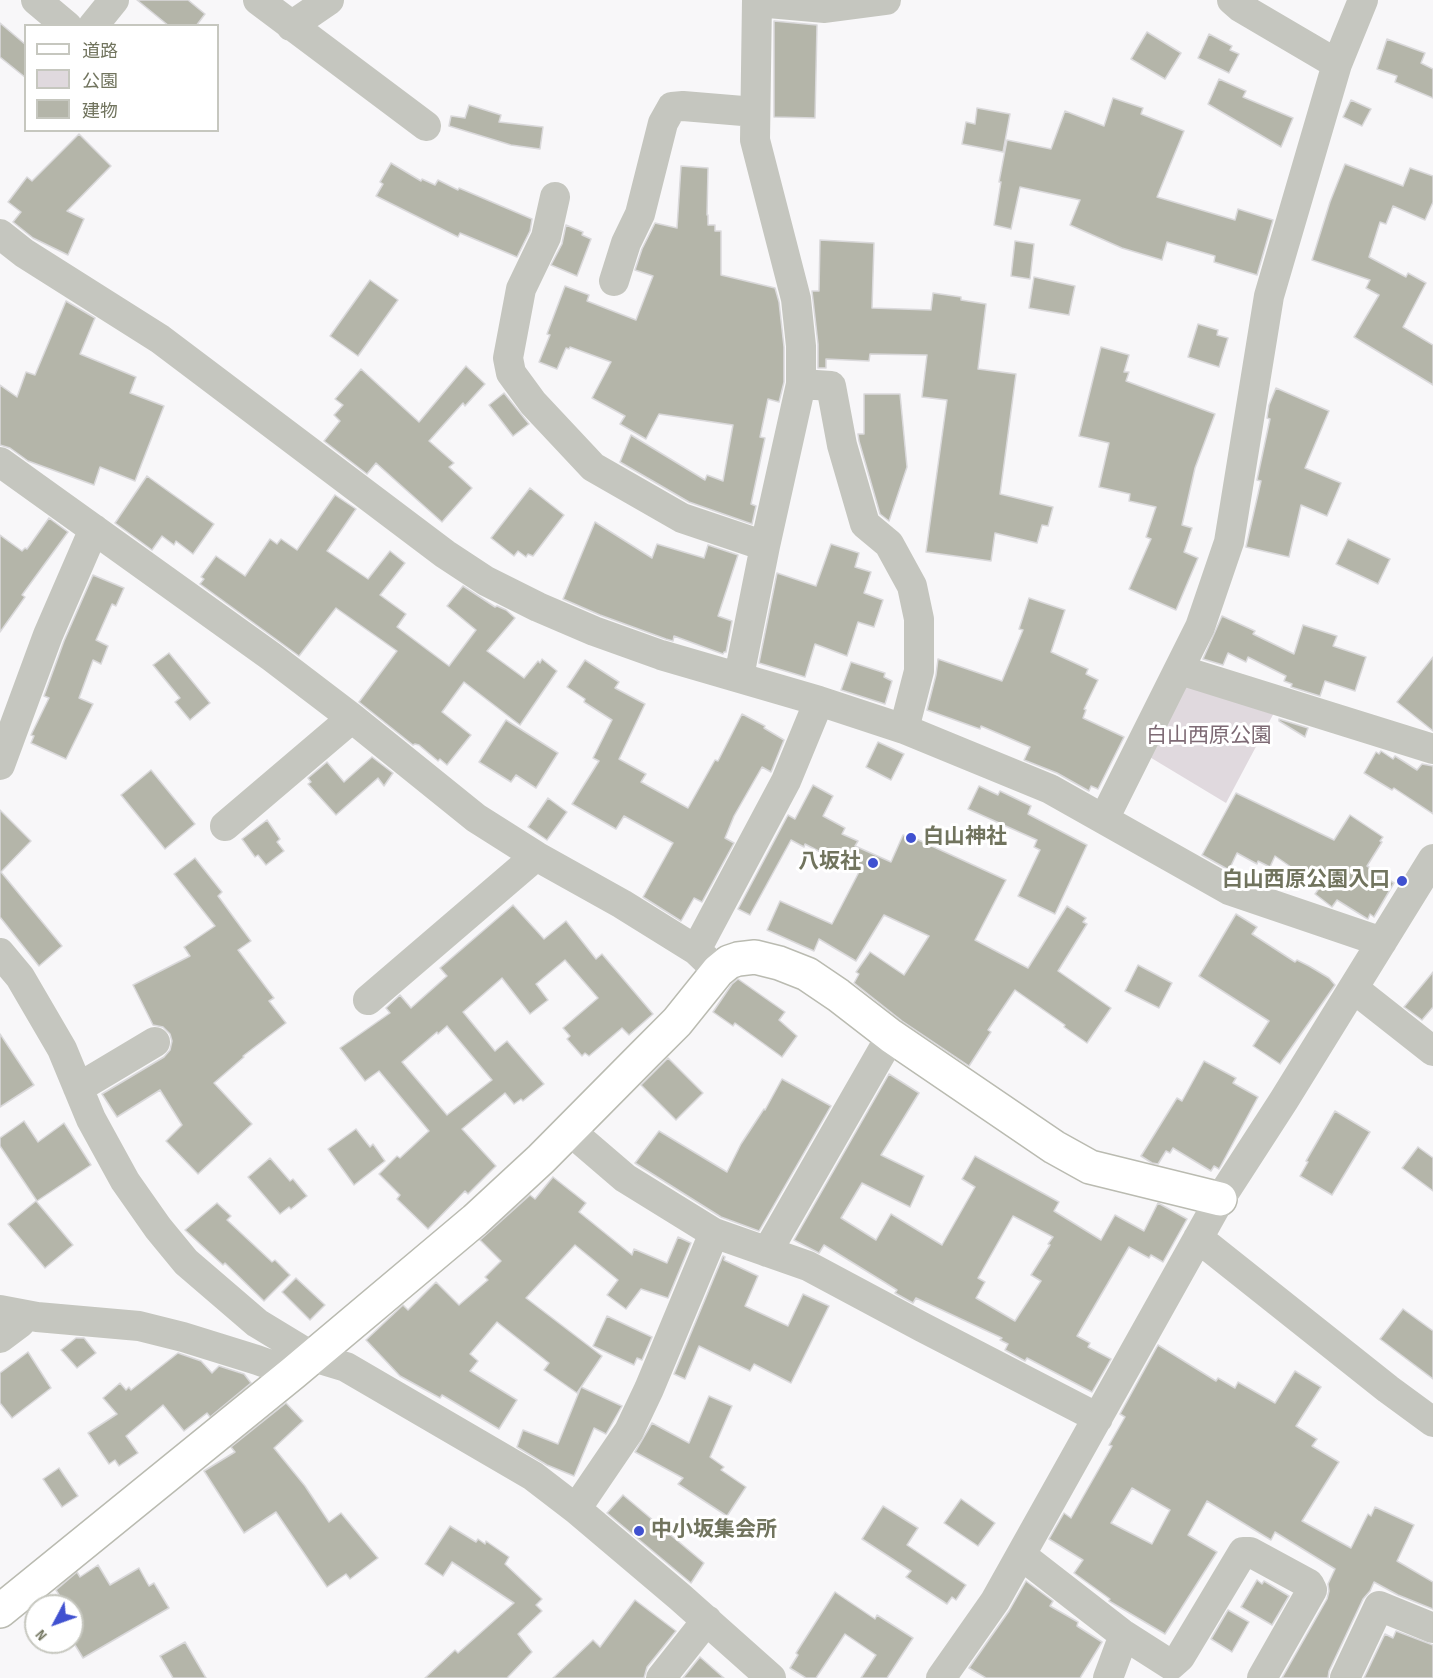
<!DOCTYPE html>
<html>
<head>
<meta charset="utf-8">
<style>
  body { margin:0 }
  #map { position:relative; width:1433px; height:1678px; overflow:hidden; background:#f8f7f9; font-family:"Sofia Sans Condensed","Noto Sans JP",sans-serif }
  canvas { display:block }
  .legend { position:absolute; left:24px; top:24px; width:195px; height:108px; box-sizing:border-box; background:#fff; border:2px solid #c6c7bf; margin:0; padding:8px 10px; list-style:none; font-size:18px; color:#71745e }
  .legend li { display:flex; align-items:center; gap:12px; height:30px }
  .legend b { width:30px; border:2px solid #c6c7bf }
  .north { position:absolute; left:24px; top:1594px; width:60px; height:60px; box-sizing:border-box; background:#fff; border:2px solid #c6c7bf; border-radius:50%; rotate:229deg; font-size:16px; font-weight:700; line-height:24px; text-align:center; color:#71745e }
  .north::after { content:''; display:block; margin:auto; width:21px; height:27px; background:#4051d0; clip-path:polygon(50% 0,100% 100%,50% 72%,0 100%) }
</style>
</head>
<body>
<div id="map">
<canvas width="1433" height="1678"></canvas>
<ul class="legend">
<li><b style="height:8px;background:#fff"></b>道路</li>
<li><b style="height:16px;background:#e0d9de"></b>公園</li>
<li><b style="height:16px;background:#b4b5a9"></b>建物</li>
</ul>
<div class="north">N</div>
</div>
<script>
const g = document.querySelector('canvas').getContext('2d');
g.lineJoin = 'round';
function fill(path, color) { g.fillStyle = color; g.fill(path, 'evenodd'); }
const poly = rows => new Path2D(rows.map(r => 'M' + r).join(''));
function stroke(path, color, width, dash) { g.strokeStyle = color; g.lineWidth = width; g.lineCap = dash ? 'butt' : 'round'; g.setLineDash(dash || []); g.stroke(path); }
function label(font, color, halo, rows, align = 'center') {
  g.font = font + ' "Sofia Sans Condensed","Noto Sans JP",sans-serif'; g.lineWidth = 6; g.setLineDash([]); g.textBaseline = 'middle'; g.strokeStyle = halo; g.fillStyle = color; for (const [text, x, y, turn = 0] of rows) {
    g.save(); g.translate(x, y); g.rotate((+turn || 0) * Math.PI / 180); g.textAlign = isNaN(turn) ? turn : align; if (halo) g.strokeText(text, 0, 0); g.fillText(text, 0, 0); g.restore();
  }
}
fill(poly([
  [1188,678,1276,709,1226,803,1148,756]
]), '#e0d9de');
const building = poly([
  [137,0,188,0,205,14,196,26,169,26,137,0],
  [774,21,817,25,815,118,774,117,774,21],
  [0,23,26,45,26,78,0,57,0,23],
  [1147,32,1181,53,1165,79,1131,59,1147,32],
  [1209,34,1230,45,1232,46,1230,50,1239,54,1229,73,1198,58,1209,34],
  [1387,39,1425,53,1421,63,1433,69,1433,98,1395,82,1397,76,1377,69,1387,39],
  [1219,79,1246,91,1243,97,1293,118,1281,147,1208,104,1219,79],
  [1113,98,1143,108,1141,114,1184,131,1157,197,1235,220,1238,209,1273,220,1257,275,1214,262,1215,256,1167,242,1162,260,1122,248,1070,225,1080,200,1020,187,1011,229,994,225,1001,182,999,182,1007,140,1051,149,1065,111,1104,126,1113,98],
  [1351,100,1371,109,1362,126,1343,117,1351,100],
  [469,105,501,115,499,122,543,127,540,149,511,145,449,126,451,116,465,118,469,105],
  [977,108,1010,114,1003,152,962,144,966,122,975,124,977,108],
  [79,134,111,166,67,211,84,219,68,255,33,238,13,222,21,212,8,202,27,177,32,181,79,134],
  [391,163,421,181,422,179,435,185,438,180,458,190,459,188,532,219,530,231,517,257,460,233,458,237,376,196,383,184,380,182,391,163],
  [1345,164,1403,186,1410,168,1433,176,1433,202,1425,220,1393,206,1386,224,1380,222,1369,257,1406,277,1408,273,1426,283,1403,327,1433,345,1433,385,1354,337,1379,295,1366,288,1370,280,1312,260,1330,202,1345,164],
  [681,166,708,168,707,215,708,215,708,225,715,225,715,231,721,231,721,275,775,288,779,302,784,347,784,382,779,402,768,399,760,437,765,438,751,504,756,506,752,524,689,502,620,462,631,435,705,480,707,475,723,481,733,425,659,414,646,439,620,424,625,416,592,398,611,362,570,347,569,349,566,348,557,369,539,362,550,335,547,334,565,286,589,295,587,301,636,320,653,276,635,270,642,249,655,223,677,228,681,166],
  [566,225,583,232,582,235,591,239,577,276,551,265,562,244,566,225],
  [820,240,874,243,872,308,931,310,933,293,961,297,961,300,986,304,978,369,1016,374,1000,494,1053,507,1048,526,1042,525,1037,543,995,533,991,561,926,552,947,400,922,397,927,355,870,354,869,361,826,359,826,368,818,368,818,344,812,291,819,291,820,240],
  [1015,241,1034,244,1030,279,1011,276,1015,241],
  [1034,277,1075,286,1069,315,1029,308,1034,277],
  [370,280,398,300,358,356,330,336,370,280],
  [66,301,95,318,80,354,136,377,130,393,164,406,135,481,100,467,94,485,28,461,10,448,0,445,0,385,17,397,26,372,35,375,66,301],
  [1198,324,1218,330,1217,335,1228,338,1219,367,1188,357,1198,324],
  [1101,347,1129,355,1124,372,1129,372,1126,381,1215,414,1195,468,1182,525,1192,528,1184,552,1198,558,1176,610,1129,589,1151,539,1146,537,1156,507,1129,501,1130,494,1099,487,1109,443,1079,436,1101,347],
  [466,366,485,384,465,406,463,403,429,441,454,463,449,467,472,488,442,522,376,463,367,474,324,441,340,421,334,415,343,405,335,399,361,369,419,422,466,366],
  [1276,388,1329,411,1305,468,1341,483,1327,516,1301,505,1289,557,1246,547,1261,481,1257,480,1270,419,1267,418,1269,405,1276,388],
  [504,393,529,424,513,436,489,405,504,393],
  [864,394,900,394,907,467,889,521,880,514,859,441,858,434,864,434,864,394],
  [147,476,214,524,193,554,176,541,174,545,162,536,152,550,115,523,147,476],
  [530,488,564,515,533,556,528,554,526,557,518,551,514,556,491,538,530,488],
  [335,495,356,509,327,551,368,579,390,551,405,563,380,595,406,614,397,627,449,666,476,630,447,606,463,586,495,607,497,606,506,610,515,618,487,651,524,678,538,661,540,663,542,659,557,671,520,725,464,682,442,712,471,735,447,765,440,759,438,761,419,745,415,744,413,745,359,702,397,651,336,608,299,656,200,584,204,579,201,577,216,556,245,576,270,539,277,544,281,539,297,550,335,495],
  [49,518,68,532,22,595,25,597,0,632,0,535,22,551,25,548,27,549,49,518],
  [595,522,652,558,657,544,704,558,708,545,738,555,718,616,732,621,726,652,724,652,723,654,674,636,673,641,666,639,600,615,563,599,595,522],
  [1348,539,1390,559,1378,584,1336,564,1348,539],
  [831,544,859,553,855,567,871,572,864,593,883,600,874,627,858,622,847,656,815,644,805,677,759,663,777,573,816,586,831,544],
  [93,575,124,588,116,606,112,604,96,640,108,646,101,664,93,660,79,698,93,704,66,759,31,743,34,736,31,735,49,698,44,696,64,641,93,575],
  [1029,598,1065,610,1051,652,1088,669,1086,674,1098,680,1084,709,1086,710,1083,718,1124,737,1098,789,1091,786,1089,791,1057,773,1024,760,1030,747,981,726,980,729,927,710,936,675,938,659,1002,681,1023,630,1019,629,1029,598],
  [1222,616,1255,631,1253,634,1294,654,1303,625,1337,636,1333,646,1366,657,1355,691,1325,681,1320,696,1291,687,1292,684,1284,681,1286,676,1248,657,1246,662,1228,653,1223,665,1203,659,1222,616],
  [169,653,210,703,190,720,175,702,180,698,153,665,169,653],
  [1433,657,1433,731,1397,702,1433,657],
  [585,660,619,682,615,688,645,704,619,759,646,774,641,782,688,808,715,760,718,761,742,714,765,726,764,728,784,740,771,772,762,767,734,816,725,838,734,843,702,902,694,898,681,921,643,897,673,843,624,816,616,829,572,804,599,761,593,758,612,720,584,702,585,699,567,687,585,660],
  [851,662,885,673,884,677,892,681,885,704,841,690,851,662],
  [1279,719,1308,728,1305,737,1279,721,1279,719],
  [506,720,558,753,536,788,516,775,511,782,479,762,506,720],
  [878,742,904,754,891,780,866,767,878,742],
  [1381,751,1393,759,1395,756,1417,770,1422,764,1433,766,1433,814,1394,788,1392,790,1364,773,1376,752,1379,754,1381,751],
  [372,757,393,773,384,786,378,778,336,815,308,784,311,782,308,778,327,762,344,782,372,757],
  [151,770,195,824,165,849,121,795,151,770],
  [813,785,833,796,823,816,845,828,842,834,858,841,855,846,891,862,903,835,912,839,912,837,1006,880,975,940,1028,968,1067,906,1086,918,1083,922,1087,924,1058,971,1111,1008,1087,1043,1064,1027,1065,1025,1015,990,988,1030,991,1032,969,1066,902,1021,854,983,859,974,856,972,870,952,904,975,929,936,884,915,856,961,819,939,814,951,767,930,780,901,832,924,859,872,805,844,804,847,791,840,750,915,738,909,788,815,795,819,813,785],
  [979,786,998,795,1000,791,1031,806,1028,814,1087,845,1055,914,1018,896,1040,850,1034,847,1037,840,968,809,979,786],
  [1236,793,1334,840,1350,815,1383,837,1380,841,1382,842,1367,866,1394,883,1374,917,1370,914,1368,919,1366,918,1337,900,1332,907,1315,894,1320,887,1275,856,1270,867,1258,861,1257,864,1237,853,1229,870,1202,855,1236,793],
  [548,798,567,812,547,840,528,827,548,798],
  [0,810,31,841,1,872,62,946,39,966,0,917,0,810],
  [267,820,280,839,277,842,284,851,266,865,258,855,255,857,242,839,267,820],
  [195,858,222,892,218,896,251,941,238,950,274,998,269,1001,286,1023,243,1056,244,1057,214,1083,252,1124,198,1174,166,1141,182,1125,160,1090,117,1117,102,1094,164,1057,170,1050,172,1041,170,1034,163,1027,153,1025,133,985,190,956,184,947,215,926,174,874,195,858],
  [513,905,544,939,566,921,596,959,602,954,653,1014,629,1035,622,1028,589,1056,585,1053,582,1056,567,1039,570,1036,563,1028,598,998,565,960,536,984,548,1000,530,1014,502,978,463,1012,495,1051,507,1041,544,1084,523,1101,521,1099,514,1104,505,1093,462,1129,496,1166,468,1194,465,1191,428,1229,397,1199,400,1195,379,1174,397,1156,400,1158,429,1131,379,1071,365,1081,340,1048,390,1013,386,1008,400,995,411,1008,447,976,440,968,513,905],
  [447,1026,492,1080,447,1115,402,1062,437,1032,438,1034,447,1026],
  [1236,914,1257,927,1252,934,1295,962,1297,960,1309,966,1329,978,1335,985,1280,1064,1253,1046,1269,1021,1199,976,1236,914],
  [1138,965,1172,983,1159,1008,1125,991,1138,965],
  [1433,972,1433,1007,1422,1020,1404,1007,1433,972],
  [738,979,785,1012,779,1020,797,1036,782,1057,735,1023,733,1026,713,1012,732,984,738,979],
  [0,1034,34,1085,0,1107,0,1034],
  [668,1058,703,1093,676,1120,641,1085,668,1058],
  [1204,1061,1236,1078,1233,1083,1258,1097,1219,1169,1214,1166,1211,1171,1173,1148,1170,1153,1166,1151,1158,1164,1152,1163,1141,1156,1177,1098,1182,1101,1204,1061],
  [889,1074,919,1093,881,1155,924,1176,910,1207,862,1183,841,1218,876,1240,891,1214,942,1245,975,1187,962,1179,975,1156,1059,1202,1054,1211,1101,1240,1115,1215,1144,1231,1158,1203,1187,1219,1163,1262,1151,1255,1149,1258,1129,1247,1077,1336,1090,1343,1088,1347,1111,1359,1092,1392,1027,1358,1025,1361,1005,1350,1008,1344,1000,1340,1002,1338,916,1298,913,1303,895,1293,897,1290,824,1245,819,1253,794,1240,889,1074],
  [1013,1216,1053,1237,1048,1244,1050,1245,1031,1275,1041,1281,1015,1321,976,1298,985,1282,978,1278,1013,1216],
  [782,1079,831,1106,759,1231,721,1217,635,1163,659,1131,727,1172,741,1144,764,1109,765,1110,782,1079],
  [1335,1111,1370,1132,1332,1195,1300,1176,1308,1162,1306,1161,1335,1111],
  [24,1121,38,1142,64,1123,91,1165,37,1201,0,1146,0,1138,24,1121],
  [356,1129,370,1147,373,1144,385,1161,354,1185,328,1149,356,1129],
  [1418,1147,1433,1158,1433,1191,1402,1168,1418,1147],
  [270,1158,290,1181,293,1179,307,1196,291,1209,289,1207,280,1214,248,1177,270,1158],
  [553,1177,586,1203,579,1212,632,1255,634,1249,667,1263,678,1237,691,1243,668,1298,641,1289,626,1309,607,1295,618,1280,575,1245,526,1298,602,1356,577,1393,544,1370,549,1363,497,1322,470,1354,478,1361,470,1371,517,1400,499,1429,442,1395,440,1398,400,1376,366,1340,403,1305,408,1310,436,1282,459,1305,488,1280,485,1277,501,1261,480,1240,530,1195,535,1199,553,1177],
  [36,1201,73,1245,45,1268,8,1224,36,1201],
  [217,1203,231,1216,227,1220,272,1262,275,1260,290,1275,264,1301,225,1263,223,1265,185,1230,217,1203],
  [723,1256,725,1257,724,1260,758,1276,745,1306,788,1326,803,1294,829,1306,791,1383,754,1364,750,1371,699,1346,685,1379,674,1374,723,1256],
  [296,1278,325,1305,310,1320,282,1292,296,1278],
  [1403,1309,1433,1331,1433,1379,1380,1339,1403,1309],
  [607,1316,652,1337,642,1360,637,1358,634,1365,593,1346,607,1316],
  [76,1338,84,1338,96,1353,77,1368,61,1350,76,1338],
  [1158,1345,1216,1381,1218,1378,1235,1388,1238,1382,1275,1403,1295,1371,1321,1387,1296,1426,1317,1439,1312,1446,1339,1462,1302,1521,1351,1548,1368,1514,1371,1516,1375,1507,1414,1525,1397,1561,1433,1582,1433,1609,1398,1595,1374,1582,1370,1591,1363,1599,1329,1671,1328,1678,1282,1678,1327,1599,1329,1591,1328,1584,1335,1569,1275,1532,1271,1540,1207,1501,1188,1535,1217,1552,1165,1634,1109,1601,1110,1599,1074,1573,1083,1560,1049,1539,1064,1513,1071,1518,1112,1446,1109,1445,1125,1417,1120,1414,1158,1345],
  [1132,1488,1170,1510,1152,1544,1111,1523,1132,1488],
  [28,1352,51,1388,12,1418,0,1403,0,1373,28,1352],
  [178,1353,201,1361,212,1373,219,1366,244,1374,251,1383,210,1417,207,1413,184,1431,163,1405,126,1436,138,1453,119,1466,115,1460,109,1464,88,1433,117,1414,103,1398,120,1383,126,1390,129,1387,131,1390,178,1353],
  [581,1387,622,1406,606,1434,594,1428,574,1476,547,1465,517,1447,523,1430,558,1444,581,1387],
  [709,1396,732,1406,710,1457,724,1467,721,1470,746,1487,727,1516,678,1484,683,1478,635,1452,652,1423,689,1443,709,1396],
  [286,1403,303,1421,274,1448,305,1486,329,1522,341,1513,378,1558,350,1579,346,1574,327,1587,276,1512,244,1533,204,1471,235,1452,231,1447,286,1403],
  [59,1468,78,1496,62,1507,43,1479,59,1468],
  [623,1495,704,1563,691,1583,607,1513,623,1495],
  [961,1499,995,1523,978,1546,944,1523,961,1499],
  [883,1506,918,1528,907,1545,966,1585,956,1600,952,1597,947,1604,906,1577,911,1571,862,1539,883,1506],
  [450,1526,476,1542,478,1539,485,1544,486,1541,509,1557,505,1564,542,1599,536,1605,542,1611,518,1634,532,1652,507,1678,425,1678,455,1650,458,1653,514,1603,452,1562,443,1576,425,1564,450,1526],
  [98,1565,110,1585,139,1568,149,1586,154,1583,169,1608,83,1658,72,1640,72,1606,66,1606,56,1590,77,1572,80,1577,98,1565],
  [1257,1580,1262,1584,1264,1581,1289,1596,1272,1625,1241,1607,1257,1580],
  [1026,1581,1053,1601,1050,1606,1078,1622,1077,1626,1102,1642,1080,1678,986,1678,969,1668,1009,1611,1026,1581],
  [835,1592,875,1619,877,1615,913,1638,887,1678,861,1678,876,1655,845,1634,816,1678,806,1678,790,1668,798,1655,796,1653,835,1592],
  [635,1600,676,1631,647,1667,644,1678,553,1678,593,1640,600,1647,635,1600],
  [1228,1610,1249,1622,1232,1652,1211,1639,1228,1610],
  [1396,1631,1433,1645,1433,1678,1364,1678,1385,1634,1393,1638,1396,1631],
  [185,1642,206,1678,173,1678,160,1656,185,1642],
  [700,1657,724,1678,683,1678,700,1657]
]);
fill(building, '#b4b5a9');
stroke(building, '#dad9db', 1.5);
const secondary = poly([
  [0,1611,293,1373,475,1220,541,1159,646,1053,677,1022,718,971,729,962,738,959,755,957,779,963,807,974,838,995,891,1036,1054,1147,1090,1167,1220,1199]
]);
stroke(secondary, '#babbb1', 36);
stroke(poly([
  [36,0,67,26],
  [258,0,426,126],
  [1232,0,1240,7,1337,64],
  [757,2,825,8,886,0],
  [93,26,114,0],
  [291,26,329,0],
  [555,197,546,237,521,289,508,358,511,373,533,403,593,467,682,518,765,546],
  [0,234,24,253,160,339,445,554,486,581,538,607,594,631,661,655,819,701,904,729,1050,789,1229,890,1382,942],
  [614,281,626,243,640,214,663,123,672,107,683,106,755,112],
  [801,384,831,386,842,445,865,524,889,544,912,586,919,619,919,671,904,729],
  [0,462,272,657,352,718,476,818,536,856,622,904,696,950,718,971],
  [1180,670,1433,749],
  [739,676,765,546,801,384,801,346,796,299,755,140,757,0],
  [0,765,48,635,94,529],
  [1104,819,1200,627,1229,542,1269,296,1337,64,1363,0],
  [225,826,352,718],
  [696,950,786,781,819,701],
  [0,953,20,977,62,1049,91,1119,125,1181,158,1228,186,1262,257,1323,313,1357,346,1367,533,1476,576,1509,680,1597,771,1678],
  [1353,988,1433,1051],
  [368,1000,536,856],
  [78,1088,155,1042],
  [569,1130,625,1178,714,1233,808,1266,922,1327,1098,1418],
  [1198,1238,1388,1389,1433,1422],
  [767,1252,891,1036],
  [0,1310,37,1317,139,1326,183,1337,257,1360,293,1373],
  [0,1338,20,1323,26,1315],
  [576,1509,629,1431,649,1389,714,1233],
  [1021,1555,1124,1635,1108,1678],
  [1124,1635,1171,1665,1180,1657,1243,1552,1250,1552,1309,1584,1312,1590,1262,1678],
  [661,1678,707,1620],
  [941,1678,995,1601,1220,1199,1284,1100,1433,859],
  [1345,1678,1379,1606,1433,1628]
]), '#c5c6bf', 30);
stroke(secondary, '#fff', 33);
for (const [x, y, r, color] of [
  [911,838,6,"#4051d0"],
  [873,863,6,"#4051d0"],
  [1402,881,6,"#4051d0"],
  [639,1531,6,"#4051d0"]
]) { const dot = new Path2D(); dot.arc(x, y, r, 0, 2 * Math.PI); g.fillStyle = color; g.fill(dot); stroke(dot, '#fff', 2); }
label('21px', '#7d6a74', '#fff', [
  ["白山西原公園",1209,737]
]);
label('bold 21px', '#71745e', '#fff', [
  ["白山神社",923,838],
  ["八坂社",861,863,"right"],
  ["白山西原公園入口",1390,881,"right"],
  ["中小坂集会所",651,1531]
], 'left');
</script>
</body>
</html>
